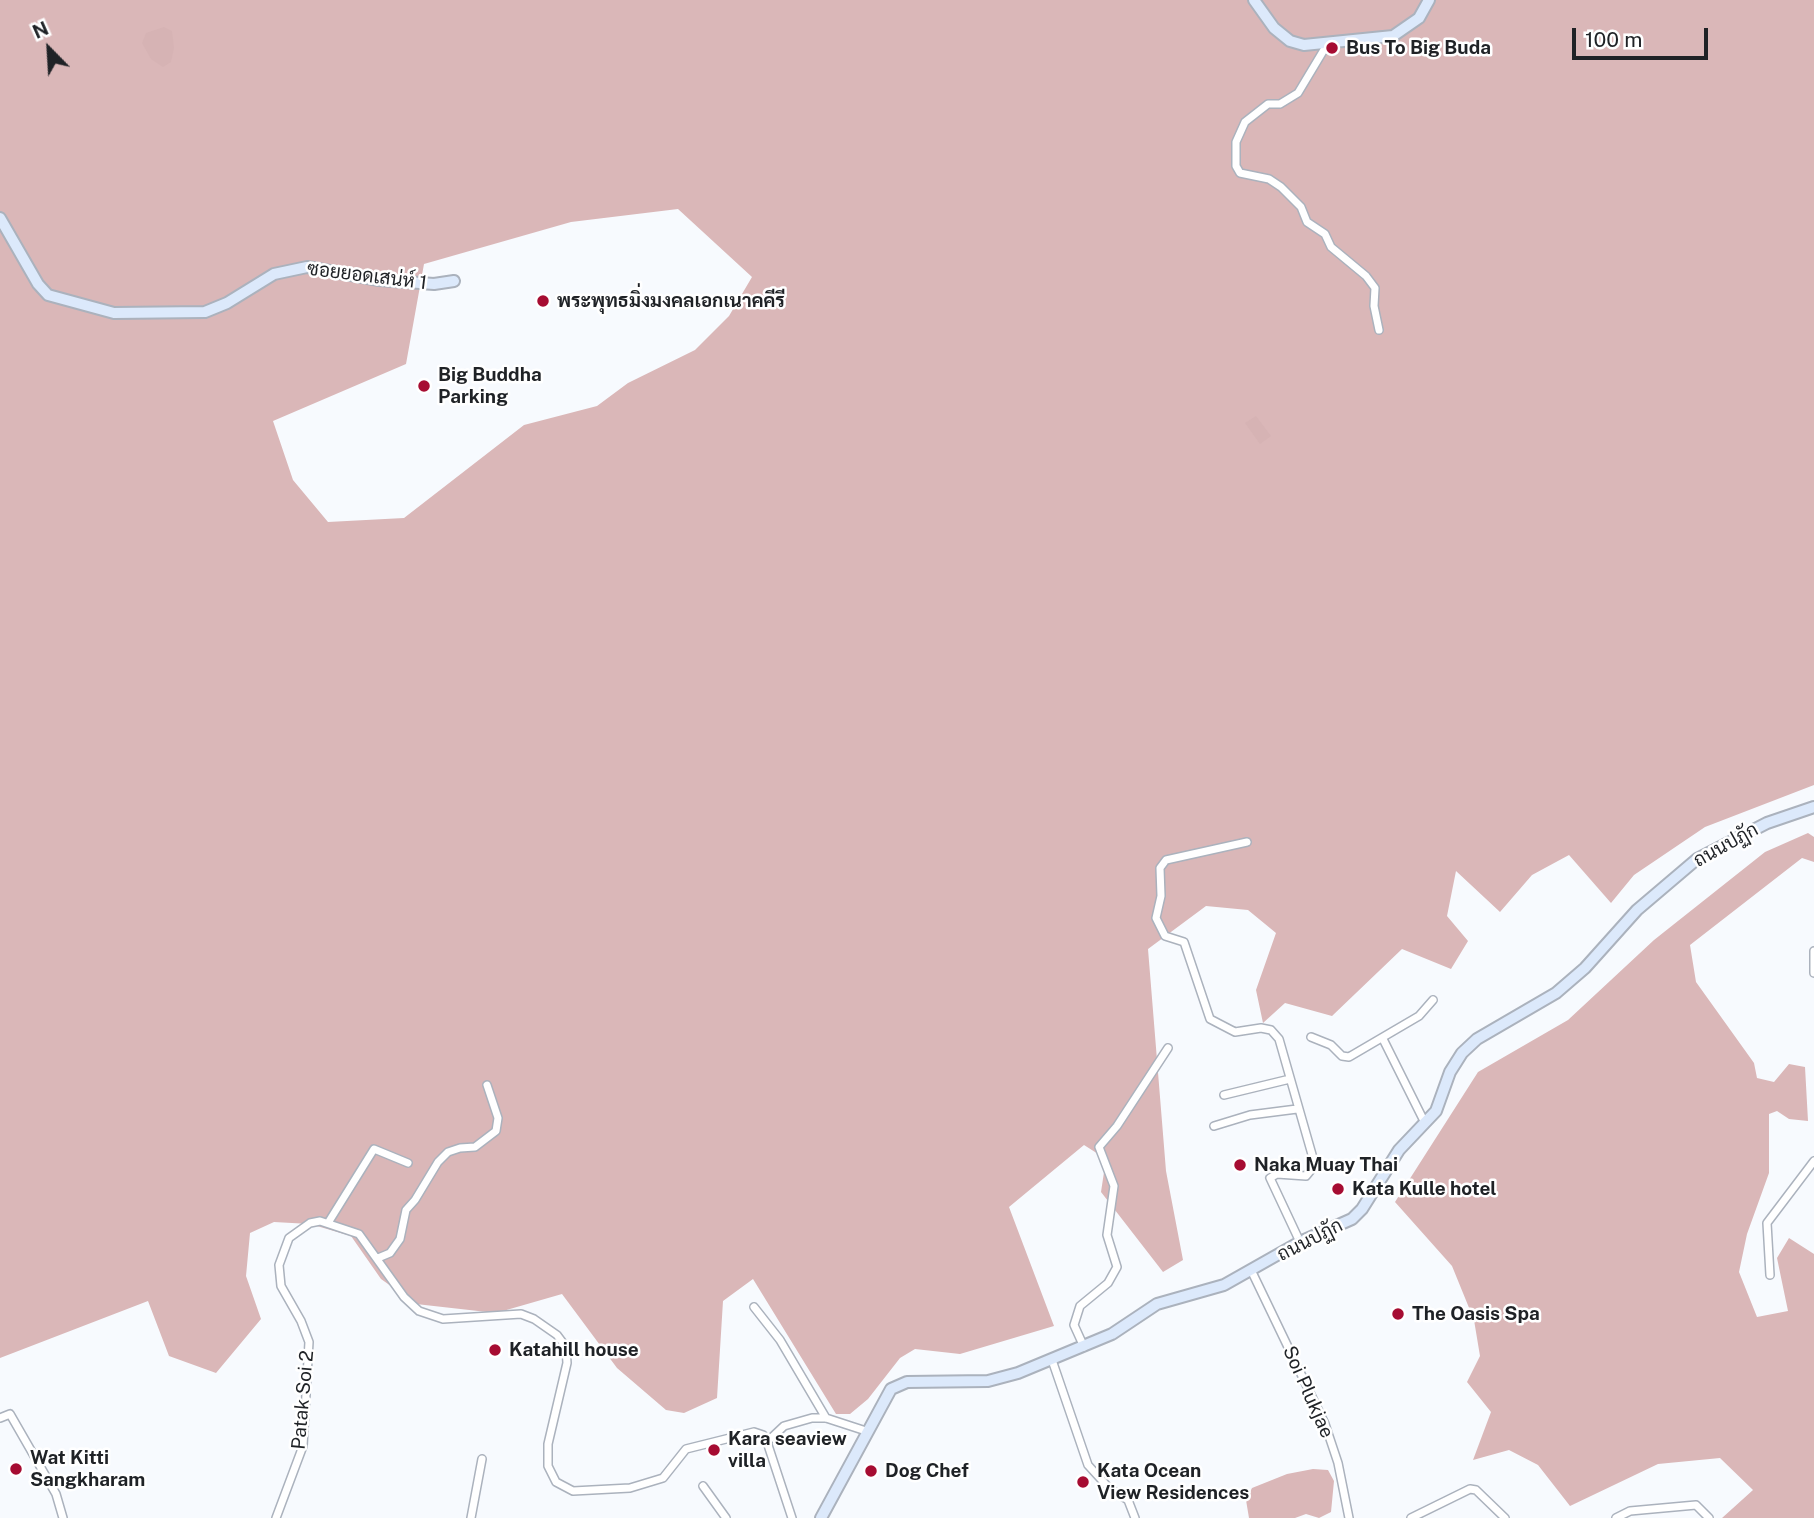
<!DOCTYPE html>
<html>
<head>
<meta charset="utf-8">
<style>
  body { margin:0 }
  #map { position:relative; width:1814px; height:1518px; overflow:hidden; background:#f7fafe; font-family:"Public Sans",sans-serif }
  canvas { display:block }
  .north { position:absolute; left:14px; top:14px; width:70px; height:70px; -webkit-text-stroke:5px #fff; paint-order:stroke; rotate:336deg; font-size:19px; font-weight:700; line-height:28px; text-align:center; color:#1f2226 }
  .north::after { content:''; display:block; margin:auto; width:24px; height:32px; background:#1f2226; clip-path:polygon(50% 0,100% 100%,50% 72%,0 100%) }
  .scale { position:absolute; left:1572px; top:28px; width:136px; height:32px; box-sizing:border-box; border:4px solid #1f2226; border-top:0; padding-left:9px; font-size:21px; line-height:24px; white-space:nowrap; color:#1f2226; -webkit-text-stroke:5px #fff; paint-order:stroke }
</style>
</head>
<body>
<div id="map">
<canvas width="1814" height="1518"></canvas>
<div class="north">N</div>
<div class="scale">100 m</div>
</div>
<script>
const g = document.querySelector('canvas').getContext('2d');
g.lineJoin = 'round';
function fill(path, color) { g.fillStyle = color; g.fill(path, 'evenodd'); }
const poly = rows => new Path2D(rows.map(r => 'M' + r).join(''));
function stroke(path, color, width, dash) { g.strokeStyle = color; g.lineWidth = width; g.lineCap = dash ? 'butt' : 'round'; g.setLineDash(dash || []); g.stroke(path); }
function label(font, color, halo, rows, align = 'center') {
  g.font = font + ' "Public Sans",Sarabun,sans-serif'; g.lineWidth = 5; g.setLineDash([]); g.textBaseline = 'middle'; g.strokeStyle = halo; g.fillStyle = color; for (const [text, x, y, turn = 0] of rows) {
    g.save(); g.translate(x, y); g.rotate((+turn || 0) * Math.PI / 180); g.textAlign = isNaN(turn) ? turn : align; if (halo) g.strokeText(text, 0, 0); g.fillText(text, 0, 0); g.restore();
  }
}
fill(poly([
  [0,0,1814,0,1814,785,1705,827,1634,875,1611,903,1569,855,1532,875,1500,912,1456,871,1447,916,1468,941,1451,969,1402,949,1332,1016,1285,1003,1263,1023,1256,990,1276,933,1248,910,1206,906,1148,949,1166,1171,1183,1260,1163,1272,1101,1192,1106,1159,1084,1145,1009,1207,1054,1326,960,1354,915,1349,900,1358,868,1399,850,1414,836,1414,753,1279,723,1301,717,1398,684,1413,666,1410,617,1368,562,1294,496,1313,416,1304,381,1279,351,1236,310,1224,274,1222,250,1233,246,1276,261,1319,216,1373,169,1356,148,1301,0,1358],
  [678,209,752,277,729,316,695,350,628,383,597,406,524,425,404,518,328,522,293,480,273,421,406,364,424,264,571,222],
  [1808,833,1814,837,1814,862,1802,858,1690,945,1696,982,1754,1063,1757,1078,1774,1082,1789,1064,1805,1067,1808,1121,1789,1119,1777,1111,1769,1114,1769,1173,1747,1234,1739,1272,1757,1317,1788,1311,1777,1258,1789,1238,1814,1254,1814,1518,1722,1518,1753,1490,1720,1458,1658,1464,1570,1506,1538,1465,1509,1450,1473,1460,1491,1412,1467,1382,1480,1356,1474,1320,1452,1266,1395,1202,1478,1072,1568,1020,1654,940,1765,852],
  [1313,1469,1328,1470,1334,1481,1331,1512,1319,1518,1306,1514,1295,1518,1249,1518,1246,1500,1252,1488,1287,1474]
]), '#dab7b8');
fill(poly([
  [164,27,172,31,174,48,171,62,163,67,151,59,142,43,146,33],
  [1256,416,1271,436,1260,444,1245,423]
]), '#d6b3b4');
const street = poly([
  [1328,43,1298,93,1280,104,1268,104,1245,122,1236,142,1236,166,1240,173,1269,179,1281,187,1301,207,1307,222,1325,234,1331,247,1366,276,1375,288,1374,306,1379,330],
  [1247,842,1166,860,1160,868,1161,896,1156,918,1165,936,1184,942,1210,1019,1235,1032,1261,1028,1271,1030,1279,1039,1315,1165,1306,1176,1277,1174,1270,1178,1300,1242],
  [1814,951,1814,973],
  [1311,1037,1331,1045,1342,1056,1349,1057,1419,1016,1433,1000],
  [1383,1039,1425,1123],
  [1224,1095,1290,1079],
  [1214,1126,1250,1115,1297,1109],
  [328,1223,374,1149,408,1163],
  [378,1258,390,1253,400,1239,406,1210,415,1200,438,1162,448,1152,460,1148,475,1147,496,1131,498,1118,487,1085],
  [1252,1272,1325,1424,1338,1463,1349,1518],
  [1770,1275,1767,1223,1814,1161],
  [754,1307,780,1340,826,1418],
  [1084,1347,1074,1325,1080,1306,1108,1283,1117,1267,1107,1235,1114,1186,1099,1147,1117,1126,1168,1048],
  [1052,1360,1088,1465,1109,1488,1128,1500,1135,1518],
  [0,1418,10,1414,56,1494,63,1518],
  [767,1442,784,1426,812,1418,826,1418,866,1431],
  [703,1486,726,1518],
  [276,1518,303,1446,309,1342,301,1321,281,1286,279,1265,289,1238,310,1223,320,1221,359,1234,404,1297,419,1311,443,1319,521,1314,534,1319,557,1335,566,1347,567,1363,548,1444,548,1466,556,1482,573,1491,630,1488,663,1478,686,1449,754,1432,763,1435,767,1442,792,1518],
  [471,1518,482,1459],
  [1411,1518,1470,1489,1476,1490,1505,1518],
  [1616,1518,1630,1511,1696,1505,1709,1518]
]);
const secondary = poly([
  [1254,0,1274,28,1290,41,1304,45,1393,36,1419,18,1429,0],
  [0,218,38,284,48,295,114,313,205,312,227,303,274,274,307,267,379,280,434,284,454,281],
  [821,1518,891,1389,907,1382,988,1381,1018,1373,1112,1334,1157,1304,1224,1285,1300,1242,1352,1219,1362,1209,1399,1150,1436,1111,1450,1072,1462,1053,1477,1039,1556,993,1585,968,1637,910,1697,859,1767,823,1814,807]
]);
stroke(street, '#abb2bd', 10);
stroke(secondary, '#abb2bd', 14);
stroke(street, '#fff', 7);
stroke(secondary, '#dce9fb', 10);
for (const [x, y, r, color] of [
  [1332,48,7,"#a60c32"],
  [543,301,7,"#a60c32"],
  [424,386,7,"#a60c32"],
  [1240,1165,7,"#a60c32"],
  [1338,1189,7,"#a60c32"],
  [1398,1314,7,"#a60c32"],
  [495,1350,7,"#a60c32"],
  [714,1450,7,"#a60c32"],
  [16,1469,7,"#a60c32"],
  [871,1471,7,"#a60c32"],
  [1083,1482,7,"#a60c32"]
]) { const dot = new Path2D(); dot.arc(x, y, r, 0, 2 * Math.PI); g.fillStyle = color; g.fill(dot); stroke(dot, '#fff', 2.5); }
label('bold 19px', '#1f2226', '#fff', [
  ["Bus To Big Buda",1346,48],
  ["พระพุทธมิ่งมงคลเอกเนาคคีรี",557,301],
  ["Big Buddha",438,375],
  ["Parking",438,397],
  ["Naka Muay Thai",1254,1165],
  ["Kata Kulle hotel",1352,1189],
  ["The Oasis Spa",1412,1314],
  ["Katahill house",509,1350],
  ["Kara seaview",728,1439],
  ["villa",728,1461],
  ["Wat Kitti",30,1458],
  ["Sangkharam",30,1480],
  ["Dog Chef",885,1471],
  ["Kata Ocean",1097,1471],
  ["View Residences",1097,1493]
], 'left');
label('19px', '#1f2226', '#fff', [
  ["ซอยยอดเสน่ห์ 1",367,276,7],
  ["ถนนปฏัก",1726,845,-29],
  ["ถนนปฏัก",1310,1240,-27],
  ["Soi Plukjae",1308,1392,66],
  ["Patak Soi 2",303,1400,-85]
]);
</script>
</body>
</html>
